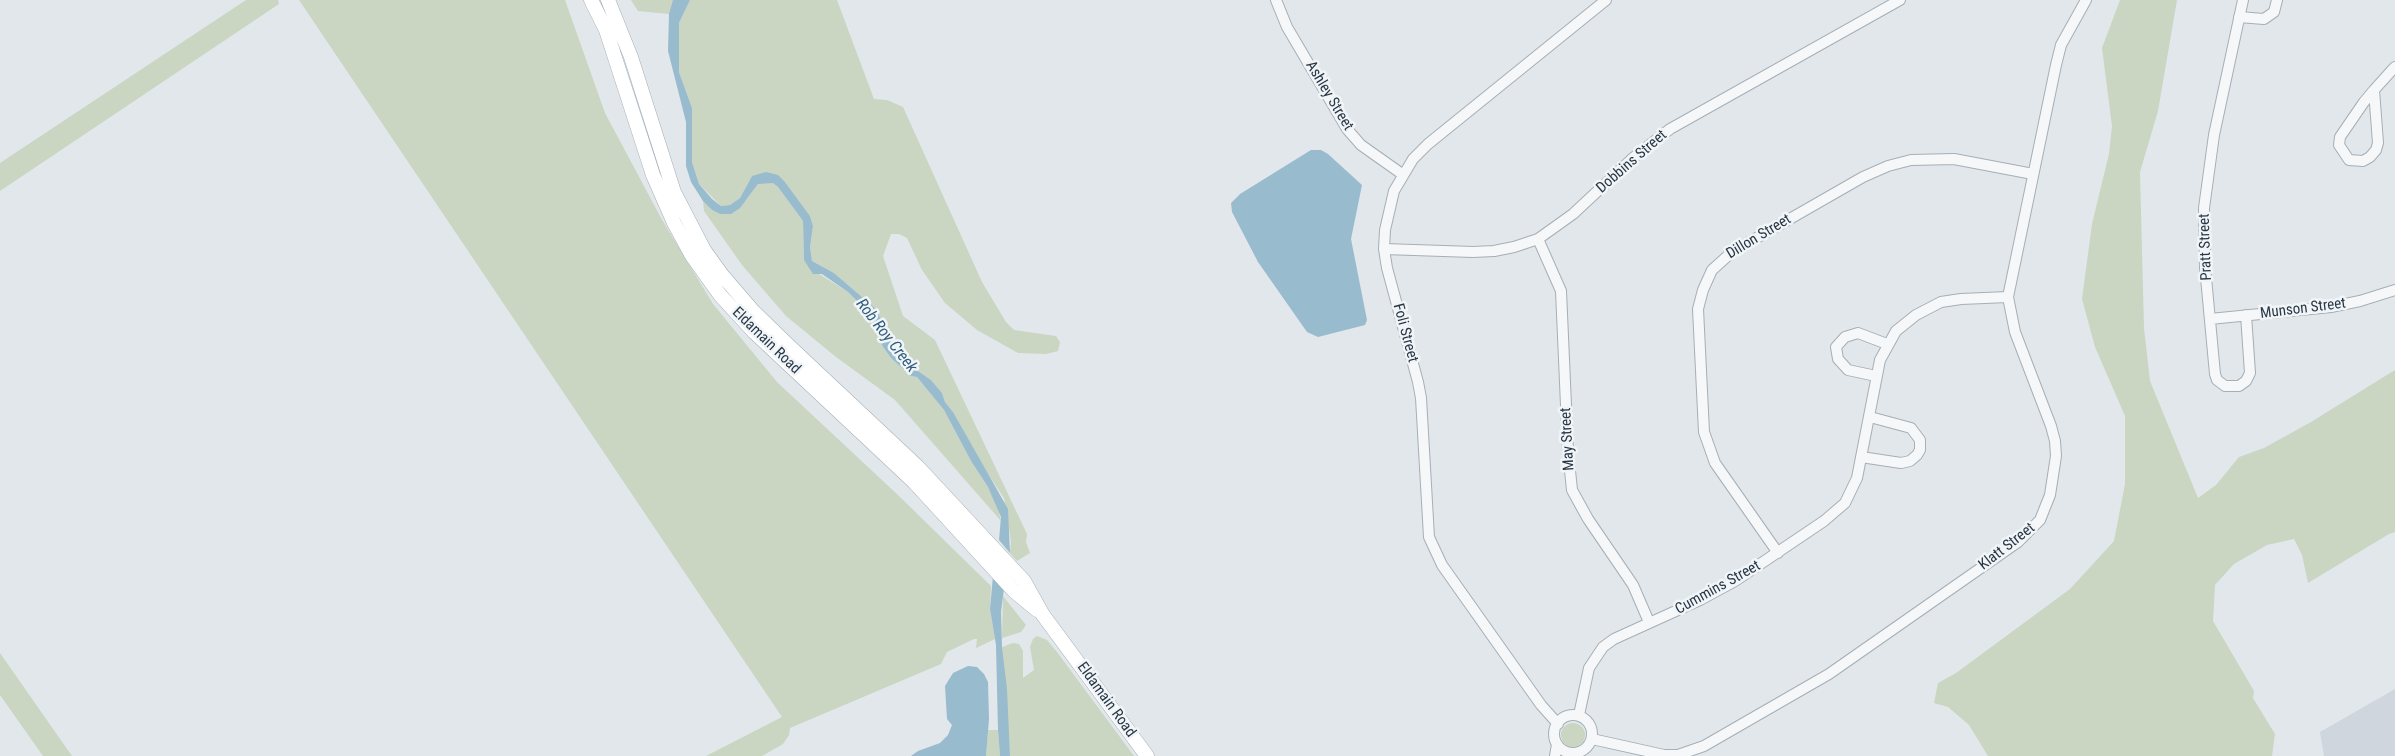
<!DOCTYPE html>
<html>
<head>
<meta charset="utf-8">
<style>
  body { margin:0 }
  canvas { display:block; background:#e1e7eb }
</style>
</head>
<body>
<canvas width="2395" height="756"></canvas>
<script>
const g = document.querySelector('canvas').getContext('2d');
g.lineJoin = 'round';
function fill(path, color) { g.fillStyle = color; g.fill(path, 'evenodd'); }
const poly = rows => new Path2D(rows.map(r => 'M' + r).join(''));
function stroke(path, color, width, dash) { g.strokeStyle = color; g.lineWidth = width; g.lineCap = dash ? 'butt' : 'round'; g.setLineDash(dash || []); g.stroke(path); }
function label(font, color, halo, rows, align = 'center') {
  g.font = font + ' "Roboto Condensed",sans-serif'; g.lineWidth = 5; g.setLineDash([]); g.textBaseline = 'middle'; g.strokeStyle = halo; g.fillStyle = color; for (const [text, x, y, turn = 0] of rows) {
    g.save(); g.translate(x, y); g.rotate((+turn || 0) * Math.PI / 180); g.textAlign = isNaN(turn) ? turn : align; if (halo) g.strokeText(text, 0, 0); g.fillText(text, 0, 0); g.restore();
  }
}
fill(poly([
  [2395,689,2395,756,2324,756,2320,732]
]), '#cfd6dd');
fill(poly([
  [246,0,278,0,279,4,0,191,0,163],
  [299,0,565,0,605,113,661,218,713,304,777,382,899,496,991,586,990,609,995,639,976,648,977,639,974,639,947,652,941,664,790,728,789,735,783,744,762,756,706,756,782,717],
  [631,0,674,0,669,14,638,11],
  [690,0,837,0,874,99,887,100,903,107,982,282,1006,322,1014,330,1056,336,1060,342,1058,351,1046,354,1018,353,977,330,945,303,922,270,907,238,899,234,891,234,883,256,903,316,935,340,1027,534,1026,542,1030,553,1017,561,1010,553,1011,541,1004,498,978,459,953,412,945,402,942,393,931,380,915,369,892,344,876,309,834,273,812,261,810,247,813,226,810,216,785,182,752,176,740,198,730,205,721,206,699,184,692,162,692,108,679,72,679,23],
  [2120,0,2177,0,2158,111,2140,172,2144,328,2150,381,2198,498,2216,485,2239,457,2264,448,2311,422,2395,370,2395,532,2389,534,2308,583,2302,555,2294,539,2267,545,2234,564,2215,585,2213,621,2254,691,2253,698,2275,734,2272,756,1988,756,1969,725,1948,707,1934,703,1938,683,1956,673,2070,589,2114,541,2125,484,2125,416,2095,347,2082,299,2092,224,2109,154,2112,126,2102,48],
  [765,181,773,183,778,187,803,221,804,260,819,274,848,292,864,308,871,318,883,347,892,359,911,376,917,377,944,410,971,461,988,487,998,508,1001,521,895,400,836,357,786,316,742,265,704,211,703,201,712,210,720,214,746,200,758,184],
  [1003,596,1026,625,1021,632,1002,638],
  [1037,636,1047,640,1057,652,1134,756,1010,756,1002,647,1013,643,1019,644,1023,651,1023,678,1034,670,1030,647,1033,639],
  [0,653,72,756,43,756,0,695],
  '1561 735a12 12 0 1 1 24 0a12 12 0 1 1-24 0Z',
  [988,730,998,730,1000,756,986,756]
]), '#cad6c2');
fill(poly([
  [673,0,690,0,679,23,679,72,692,108,692,162,699,184,712,199,721,206,730,205,740,198,752,176,766,172,778,175,785,182,810,216,813,226,810,247,812,261,834,273,876,309,892,344,915,369,931,380,942,393,945,402,953,412,1008,509,1010,553,999,540,1001,517,988,487,971,461,944,410,917,377,911,376,892,359,883,347,871,318,864,308,848,292,822,274,813,274,804,260,803,221,778,187,773,183,758,184,740,208,731,214,720,214,712,210,703,201,691,182,686,166,686,122,668,51,669,14],
  [1311,150,1321,150,1328,154,1362,185,1351,239,1367,320,1365,325,1318,337,1307,332,1258,262,1232,212,1231,203,1240,194],
  [993,576,1004,588,1001,612,1002,647,1007,689,1010,756,1000,756,998,730,996,645,990,609],
  [968,666,977,667,984,674,988,682,989,719,986,756,911,756,918,751,940,743,948,735,952,725,947,719,945,686,953,673]
]), '#99bbce');
const street = poly([
  [1276,0,1287,27,1347,129,1361,145,1402,174],
  [2243,0,2214,135,2204,208,2205,267,2215,374,2217,380,2225,386,2239,386,2246,381,2250,373,2246,315],
  [2239,17,2264,19,2274,12,2277,0],
  [2374,90,2378,143,2376,150,2370,157,2363,161,2349,160,2339,145,2340,137,2364,102,2374,90,2392,70,2395,67],
  [1538,239,1561,291,1568,451,1572,490,1588,519,1633,585,1649,622],
  [1384,249,1473,252,1494,251,1514,247,1538,239,1573,214,1633,158,1670,129,1900,0],
  [2210,319,2331,307,2360,301,2395,290],
  [1876,376,1848,370,1838,359,1836,347,1845,337,1858,333,1887,344],
  [1861,457,1901,463,1910,461,1917,455,1920,450,1920,440,1911,428,1870,417],
  [1778,553,1715,463,1704,432,1698,309,1703,290,1712,270,1732,252,1863,177,1888,166,1911,160,1954,159,2033,174],
  [1579,715,1589,668,1603,647,1614,639,1700,600,1735,581,1824,521,1845,503,1857,478,1880,360,1896,331,1916,315,1941,302,1961,299,2008,297],
  '1554 734a19 19 0 1 1 38 0a19 19 0 1 1-38 0Z',
  [1558,724,1541,705,1442,565,1429,537,1421,398,1418,382,1387,268,1384,249,1385,230,1394,191,1413,159,1428,144,1606,0],
  [1592,739,1664,755,1678,755,1704,746,1829,674,2018,542,2040,520,2050,495,2056,456,2055,441,2051,426,2015,332,2008,297,2056,65,2061,45,2086,0],
  [1555,756,1557,744]
]);
const secondary = poly([
  [591,0,606,30,653,175,674,223,692,256,720,295,754,332,914,482,1014,591,1037,610],
  [608,0,631,57,674,192,704,250,722,275,753,311,789,346,918,467,1024,581,1043,615,1147,756]
]);
stroke(street, '#a6afb6', 12);
stroke(secondary, '#a6afb6', 15);
stroke(street, '#f5f7f9', 10);
stroke(secondary, '#fff', 14);
label('15px', '#283745', '#f1f5f8', [
  ["Ashley Street",1329,96,59],
  ["Dobbins Street",1632,162,-41],
  ["Dillon Street",1759,237,-31],
  ["Pratt Street",2206,247,-92],
  ["Munson Street",2303,309,-7],
  ["Foli Street",1405,333,75],
  ["Eldamain Road",766,341,44],
  ["May Street",1568,439,-93],
  ["Klatt Street",2007,547,-38],
  ["Cummins Street",1718,588,-29],
  ["Eldamain Road",1106,700,54]
]);
label('italic 16px', '#2e5d7d', '#f1f5f8', [
  ["Rob Roy Creek",886,336,52]
]);
</script>
</body>
</html>
